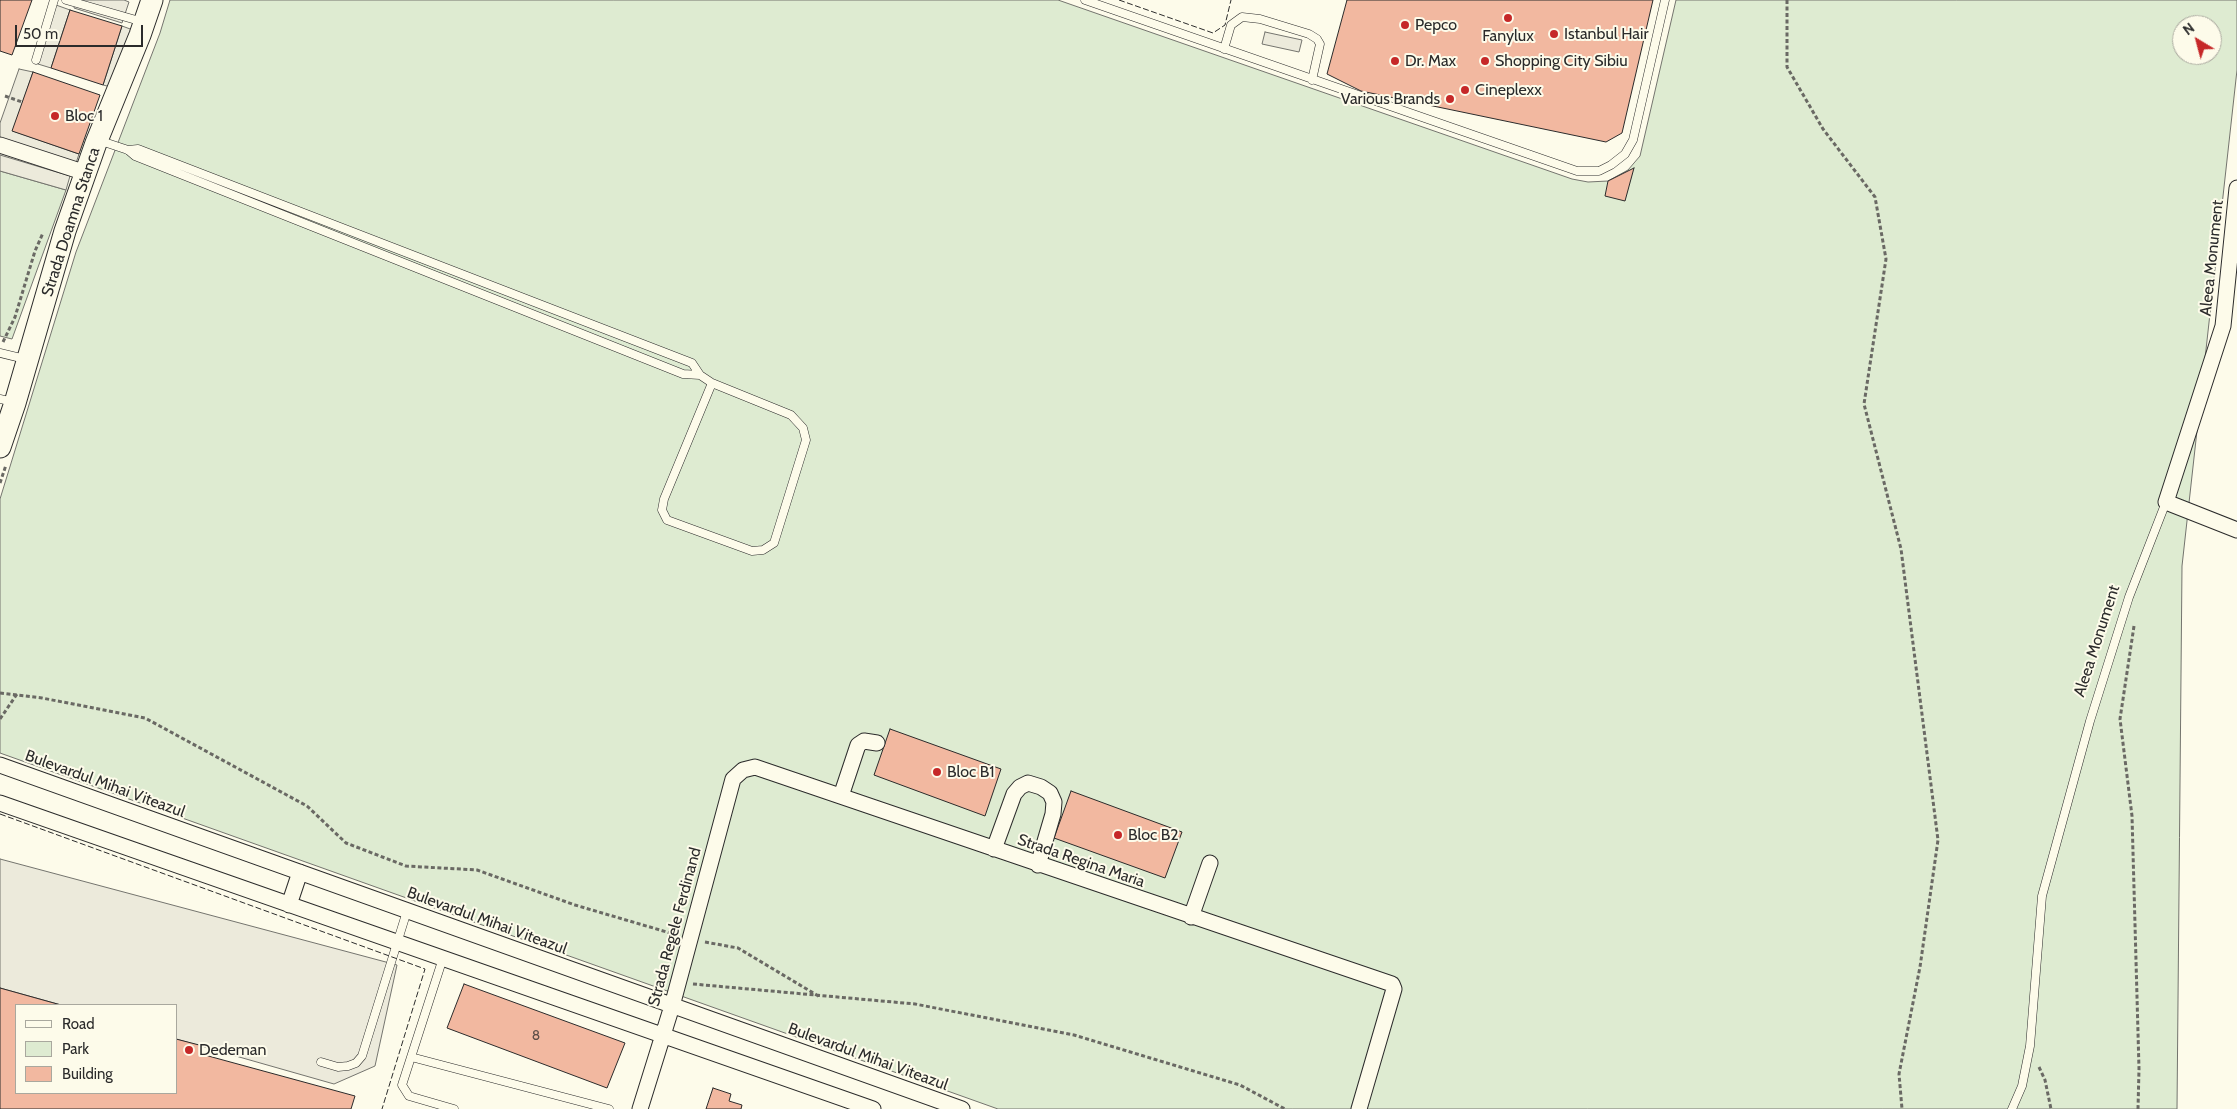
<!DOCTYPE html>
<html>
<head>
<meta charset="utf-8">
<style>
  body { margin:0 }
  #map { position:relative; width:2237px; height:1109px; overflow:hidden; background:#fdfbea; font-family:Cabin,sans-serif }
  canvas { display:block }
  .legend { position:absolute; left:15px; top:1004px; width:162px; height:90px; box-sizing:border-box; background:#fdfbea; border:1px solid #a9a89e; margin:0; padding:6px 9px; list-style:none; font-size:15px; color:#2b2b2b }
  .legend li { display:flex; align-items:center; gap:10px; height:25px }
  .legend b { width:25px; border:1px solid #a9a89e }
  .north { position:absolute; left:2172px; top:15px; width:50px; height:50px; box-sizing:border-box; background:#fdfbea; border:1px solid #a9a89e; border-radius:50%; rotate:323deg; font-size:14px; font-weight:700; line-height:20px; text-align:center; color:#2b2b2b }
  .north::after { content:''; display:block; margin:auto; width:18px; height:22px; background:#c62828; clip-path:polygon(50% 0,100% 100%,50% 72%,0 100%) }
  .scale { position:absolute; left:15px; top:25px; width:128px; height:22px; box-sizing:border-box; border:2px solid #2b2b2b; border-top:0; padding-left:6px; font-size:15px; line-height:18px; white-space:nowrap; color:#2b2b2b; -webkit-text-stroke:4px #fdfbea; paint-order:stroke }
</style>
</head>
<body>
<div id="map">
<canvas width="2237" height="1109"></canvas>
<ul class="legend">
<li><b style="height:6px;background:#fdfbea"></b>Road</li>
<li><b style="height:14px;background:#deebd1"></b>Park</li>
<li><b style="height:14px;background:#f2b8a0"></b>Building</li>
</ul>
<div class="north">N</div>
<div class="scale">50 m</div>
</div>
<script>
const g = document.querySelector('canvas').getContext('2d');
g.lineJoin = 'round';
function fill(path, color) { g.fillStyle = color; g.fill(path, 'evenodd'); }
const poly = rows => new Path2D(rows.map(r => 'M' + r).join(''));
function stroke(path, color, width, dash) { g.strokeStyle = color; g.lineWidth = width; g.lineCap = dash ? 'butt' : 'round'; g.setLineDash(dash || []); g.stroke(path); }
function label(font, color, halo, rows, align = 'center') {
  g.font = font + ' Cabin,sans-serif'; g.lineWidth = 4; g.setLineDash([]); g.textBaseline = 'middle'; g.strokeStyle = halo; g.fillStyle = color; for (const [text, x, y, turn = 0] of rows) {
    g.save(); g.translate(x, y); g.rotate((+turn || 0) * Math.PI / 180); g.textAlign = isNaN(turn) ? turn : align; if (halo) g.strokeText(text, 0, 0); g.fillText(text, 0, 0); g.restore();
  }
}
const green = poly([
  [170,0,1058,0,1572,179,1588,182,1608,181,1628,170,1640,156,1676,0,2237,0,2237,70,2182,566,2177,1109,998,1109,0,753,0,499,76,252,160,33,170,0],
  [2182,25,2212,25,2212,55,2182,55,2182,25],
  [0,171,66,190,12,339,0,336,0,171]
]);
fill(green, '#deebd1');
stroke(green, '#74746e', 1);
const parking = poly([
  [76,0,124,0,129,2,122,23,74,8,76,0],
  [56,5,70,10,51,68,38,64,56,5],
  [122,26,133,30,115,88,103,85,122,26],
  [1265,32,1302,40,1299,52,1262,44,1265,32],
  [19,69,33,72,13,131,79,154,75,166,0,142,0,123,19,69],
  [0,155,70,176,66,190,0,171,0,155],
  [0,859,397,965,375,1066,334,1084,176,1039,176,1005,61,1005,0,988,0,859]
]);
fill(parking, '#eceadb');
stroke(parking, '#74746e', 1);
const building = poly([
  [0,0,32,0,12,55,0,51,0,0],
  [1347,0,1653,0,1622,133,1606,142,1361,91,1327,74,1347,0],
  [70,10,122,26,103,85,51,68,70,10],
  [33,72,100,95,79,154,12,131,33,72],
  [1634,168,1625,201,1605,196,1608,181,1634,168],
  [890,729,1001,769,985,816,874,775,890,729],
  [1071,791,1182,832,1165,878,1054,838,1071,791],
  [464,984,625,1043,607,1088,447,1028,464,984],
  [0,988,61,1005,16,1005,16,1093,176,1093,176,1039,203,1046,201,1054,355,1096,351,1109,0,1109,0,988],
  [713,1088,731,1094,729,1101,742,1105,741,1109,706,1109,713,1088]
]);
fill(building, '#f2b8a0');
stroke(building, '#2b2b2b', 1);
const lane = poly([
  [66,0,143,22],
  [1085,0,1577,171,1599,171,1611,165,1625,154,1633,140,1665,0],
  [1224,49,1231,25,1242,17,1260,19,1309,34,1317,39,1320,44,1312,80],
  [36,60,54,0],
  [98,140,128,150,135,156,683,374,700,375,712,383,791,415,803,428,806,440,774,543,763,550,752,551,667,520,662,510,664,499,712,383],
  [128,150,138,149,692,363,700,375],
  [0,353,25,359],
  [0,399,13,402],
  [443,958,402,1085,409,1096,454,1109],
  [411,1057,609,1109],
  [321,1062,338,1067,348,1066,356,1063,362,1056,407,911],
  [2012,1109,2022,1086,2030,1046,2042,896,2090,721,2129,597,2166,502]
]);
const street = poly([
  [0,145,86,173],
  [2237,188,2223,326,2166,502,2237,530],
  [0,765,962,1109],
  [841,796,858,745,864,741,877,743],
  [0,803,873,1109],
  [994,849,1014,794,1020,787,1028,783,1041,787,1050,793,1054,802,1053,814,1038,865],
  [289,905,300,872],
  [1191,917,1210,863],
  [640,1109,672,1006,733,779,743,770,755,767,1392,984,1394,989,1359,1109]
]);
const secondary = poly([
  [0,447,15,403,65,231,96,143,140,35,152,0]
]);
stroke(lane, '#2b2b2b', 9);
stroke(street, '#2b2b2b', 17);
stroke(secondary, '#2b2b2b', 23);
stroke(poly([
  [1787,0,1787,67,1823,129,1875,197,1886,259,1864,404,1901,549,1938,840,1920,967,1899,1074,1902,1109],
  [5,96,22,102],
  [3,342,15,317,35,251,43,233],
  [0,483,6,465],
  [2134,626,2120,719,2132,816,2139,1069,2138,1109],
  [0,693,42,698,145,718,307,806,346,843,406,866,477,870,575,905,677,935],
  [0,719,17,694],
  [705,942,738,948,820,997],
  [693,984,915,1004,1074,1035,1240,1085,1285,1109],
  [2039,1067,2045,1080,2051,1109]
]), '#6a6964', 3, [4, 2.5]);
stroke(lane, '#fdfbea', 8);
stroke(street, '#fdfbea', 15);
stroke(secondary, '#fdfbea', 21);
stroke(poly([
  [1119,0,1213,33,1225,25,1231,0],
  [0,814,425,969,382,1109]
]), '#2b2b2b', 1, [6, 2.5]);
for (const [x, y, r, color] of [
  [1508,18,5,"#c62828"],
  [1405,25,5,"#c62828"],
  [1554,34,5,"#c62828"],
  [1395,61,5,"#c62828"],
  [1485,61,5,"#c62828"],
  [1465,90,5,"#c62828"],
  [1450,99,5,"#c62828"],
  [55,116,5,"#c62828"],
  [937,772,5,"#c62828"],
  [1118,835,5,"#c62828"],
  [189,1050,5,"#c62828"]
]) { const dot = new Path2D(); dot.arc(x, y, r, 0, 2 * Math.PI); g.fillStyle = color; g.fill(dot); stroke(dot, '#fdfbea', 2); }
label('14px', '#5d4e48', null, [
  ["8",536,1036]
]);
label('16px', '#2b2b2b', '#fdfbea', [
  ["Pepco",1415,25],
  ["Istanbul Hair",1564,34],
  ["Fanylux",1508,36,"center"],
  ["Dr. Max",1405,61],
  ["Shopping City Sibiu",1495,61],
  ["Cineplexx",1475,90],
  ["Various Brands",1440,99,"right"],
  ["Bloc 1",65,116],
  ["Bloc B1",947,772],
  ["Bloc B2",1128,835],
  ["Dedeman",199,1050]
], 'left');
label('16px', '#2b2b2b', '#fdfbea', [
  ["Strada Doamna Stanca",71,222,-72],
  ["Aleea Monument",2212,258,-84],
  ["Aleea Monument",2097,641,-72],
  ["Bulevardul Mihai Viteazul",105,784,20],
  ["Strada Regina Maria",1081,861,19],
  ["Bulevardul Mihai Viteazul",487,921,20],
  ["Strada Regele Ferdinand",675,927,-75],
  ["Bulevardul Mihai Viteazul",868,1057,20]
]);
</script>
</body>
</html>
